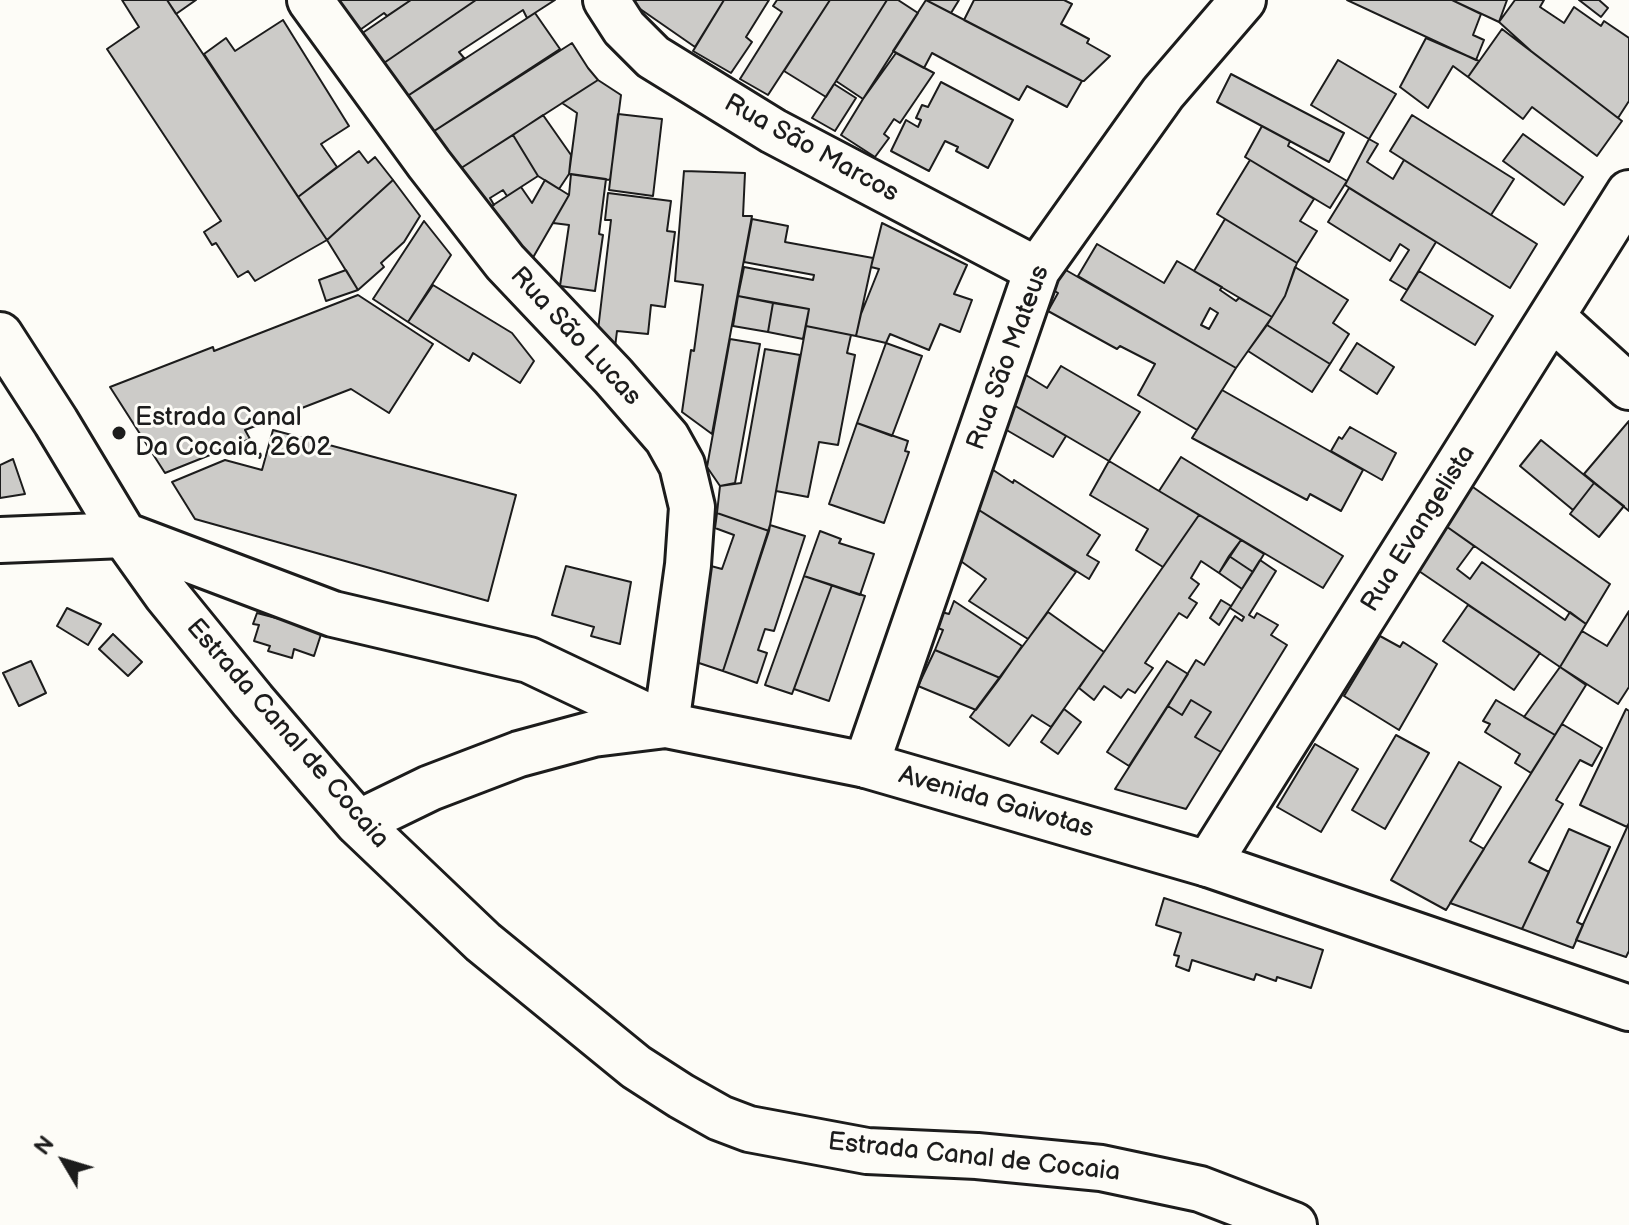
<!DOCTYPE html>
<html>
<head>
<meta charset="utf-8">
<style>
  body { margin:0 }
  #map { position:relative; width:1629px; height:1225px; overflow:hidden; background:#fdfcf7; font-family:"Balsamiq Sans",sans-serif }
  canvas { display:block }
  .north { position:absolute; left:24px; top:1121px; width:80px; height:80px; -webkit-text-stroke:6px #fdfcf7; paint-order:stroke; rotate:308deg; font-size:22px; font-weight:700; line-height:32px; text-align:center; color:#1c1c1c }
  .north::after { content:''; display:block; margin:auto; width:28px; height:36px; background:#1c1c1c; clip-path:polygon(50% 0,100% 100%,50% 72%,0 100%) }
</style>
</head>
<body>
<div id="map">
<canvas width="1629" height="1225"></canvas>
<div class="north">N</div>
</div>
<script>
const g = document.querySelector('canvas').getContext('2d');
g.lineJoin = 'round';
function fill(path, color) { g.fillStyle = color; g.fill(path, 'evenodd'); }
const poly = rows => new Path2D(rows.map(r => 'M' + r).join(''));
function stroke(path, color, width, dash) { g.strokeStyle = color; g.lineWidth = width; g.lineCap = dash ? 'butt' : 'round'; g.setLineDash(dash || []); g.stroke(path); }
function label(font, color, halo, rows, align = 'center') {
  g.font = font + ' "Balsamiq Sans",sans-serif'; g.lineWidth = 6; g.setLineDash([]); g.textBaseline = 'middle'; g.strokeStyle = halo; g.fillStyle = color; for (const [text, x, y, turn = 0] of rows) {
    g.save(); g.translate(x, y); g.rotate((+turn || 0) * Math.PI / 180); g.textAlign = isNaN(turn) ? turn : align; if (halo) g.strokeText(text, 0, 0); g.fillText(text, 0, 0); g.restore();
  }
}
const building = poly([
  [122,0,167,0,327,240,255,281,248,271,238,277,216,243,212,245,204,232,221,221,107,49,139,27,122,0],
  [167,0,196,0,176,14,167,0],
  [333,0,411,0,387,16,384,13,357,32,333,0],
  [411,0,476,0,381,65,358,36,411,0],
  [476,0,555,0,527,18,523,10,459,52,464,58,403,99,381,65,476,0],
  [636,0,724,0,695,47,633,4,636,0],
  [724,0,769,0,746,37,752,42,731,73,693,51,724,0],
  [777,0,830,0,768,95,740,79,782,12,773,6,777,0],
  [830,0,887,0,826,97,784,71,830,0],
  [887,0,898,0,918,13,863,99,836,81,887,0],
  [926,0,1082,81,1067,107,1027,86,1019,100,932,53,924,68,893,51,926,0],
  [926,0,959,0,951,13,926,0],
  [974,0,1064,0,1072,4,1061,24,1089,39,1087,43,1110,56,1084,81,1082,81,964,20,974,0],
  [1347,0,1452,0,1481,14,1473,35,1484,40,1476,60,1347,0],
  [1452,0,1507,0,1499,22,1452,0],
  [1515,0,1544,0,1540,7,1564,23,1574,7,1601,26,1604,21,1629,38,1629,101,1618,118,1531,51,1499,22,1515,0],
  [1579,0,1599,0,1608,8,1601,17,1579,0],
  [535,13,560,49,428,135,403,99,535,13],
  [283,20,349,126,321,144,337,167,298,197,204,54,226,38,235,51,283,20],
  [1502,29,1622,121,1597,156,1532,107,1523,119,1468,77,1502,29],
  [1426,38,1479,61,1468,77,1453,66,1428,108,1400,87,1426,38],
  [572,43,588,68,598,80,455,172,428,135,572,43],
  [896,53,934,73,900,123,894,119,884,134,889,138,875,157,841,135,863,99,896,53],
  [1338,60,1396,94,1369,139,1311,105,1338,60],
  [1231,74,1344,133,1329,162,1217,102,1231,74],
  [598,80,621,95,610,180,569,174,577,113,562,103,598,80],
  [941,82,1013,120,988,168,956,151,958,147,945,141,929,171,891,151,906,120,918,127,921,120,916,118,922,105,928,107,941,82],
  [834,84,856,98,835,131,812,118,834,84],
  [618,114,662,119,653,196,609,190,618,114],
  [543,115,571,155,569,174,559,189,538,176,513,135,543,115],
  [1412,115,1514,179,1491,215,1390,151,1412,115],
  [1262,126,1290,141,1288,146,1347,181,1330,208,1245,157,1262,126],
  [1523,134,1583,177,1564,205,1503,161,1523,134],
  [513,135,538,176,507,196,503,190,490,198,494,205,484,211,455,172,513,135],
  [1369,139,1378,144,1367,162,1393,179,1404,160,1537,244,1510,288,1345,185,1369,139],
  [359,151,368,163,375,157,393,180,327,240,298,197,359,151],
  [1250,160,1314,199,1300,221,1317,231,1297,263,1217,214,1250,160],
  [684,171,745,173,743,216,752,216,712,434,682,412,691,350,694,351,703,285,675,281,684,171],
  [571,174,606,179,599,234,603,235,595,291,560,286,569,225,553,223,569,195,571,174],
  [393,180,420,216,404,242,381,263,384,267,358,290,327,240,393,180],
  [545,180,569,195,531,261,484,211,521,187,532,203,545,180],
  [1349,188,1436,242,1407,290,1390,280,1409,250,1400,244,1390,261,1328,222,1349,188],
  [608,193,671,201,667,231,675,232,665,307,651,305,648,334,617,331,615,347,598,330,611,220,605,220,608,193],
  [752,219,788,226,785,242,873,258,856,336,806,326,809,309,738,296,744,267,813,280,814,275,744,262,752,219],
  [1225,219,1297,263,1285,296,1272,317,1194,271,1225,219],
  [424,221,451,255,408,322,373,299,424,221],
  [882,223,967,265,954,294,972,300,960,332,940,324,929,350,890,334,886,343,856,336,861,314,879,269,871,267,882,223],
  [1097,244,1164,283,1177,261,1222,287,1220,290,1236,301,1239,298,1272,317,1236,368,1078,276,1097,244],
  [1210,308,1218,313,1209,329,1201,325,1210,308],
  [1295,267,1348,300,1333,323,1349,334,1330,364,1267,325,1285,296,1295,267],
  [1064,269,1236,368,1197,430,1138,395,1155,364,1120,346,1117,349,1048,311,1058,293,1053,290,1064,269],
  [346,270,358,290,326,301,319,280,346,270],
  [1419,271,1493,316,1475,345,1401,300,1419,271],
  [433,285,512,333,534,361,520,383,473,353,469,361,408,322,433,285],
  [358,295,433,344,389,413,351,389,245,430,250,439,165,473,110,387,213,347,214,351,358,295],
  [738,296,773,303,768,332,733,326,738,296],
  [773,303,809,309,803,339,768,332,773,303],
  [1267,325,1330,364,1312,392,1248,351,1267,325],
  [806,326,851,335,847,353,855,355,838,445,819,442,808,497,776,491,806,326],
  [730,339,760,344,735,483,720,486,707,467,730,339],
  [886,343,922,356,892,436,857,423,886,343],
  [1357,343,1394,367,1377,394,1340,370,1357,343],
  [765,349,800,355,769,531,717,513,720,486,741,483,765,349],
  [1061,366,1140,412,1109,461,1007,401,1021,372,1047,388,1061,366],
  [1222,390,1363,470,1341,511,1310,494,1307,500,1192,438,1222,390],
  [1007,401,1066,436,1053,457,998,425,1007,401],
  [1629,421,1629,511,1584,474,1629,421],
  [857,423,908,441,905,451,909,452,884,523,829,504,857,423],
  [1350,427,1396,453,1382,480,1331,451,1339,437,1342,439,1350,427],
  [273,430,516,495,488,601,195,519,172,482,225,460,262,470,273,430],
  [1541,440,1594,483,1573,510,1520,466,1541,440],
  [1181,457,1343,556,1323,588,1159,491,1181,457],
  [13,459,25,494,0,498,0,465,13,459],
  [1109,461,1199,515,1163,567,1136,550,1148,529,1090,495,1109,461],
  [984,464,1013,483,1014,480,1100,535,1087,555,1099,562,1089,579,971,505,984,464],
  [1594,483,1624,506,1599,537,1570,514,1594,483],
  [1470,485,1610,584,1586,624,1443,524,1470,485],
  [971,505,1076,572,1028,639,969,601,986,579,955,557,971,505],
  [717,513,769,531,723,671,696,662,711,566,722,569,734,535,715,528,717,513],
  [1199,515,1241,540,1219,573,1201,561,1191,578,1199,584,1189,598,1197,603,1187,618,1179,613,1145,663,1153,668,1135,693,1128,689,1121,698,1104,686,1094,700,1079,688,1199,515],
  [1443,524,1474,546,1457,569,1470,579,1482,562,1565,620,1570,612,1586,624,1560,667,1413,567,1443,524],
  [770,525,805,536,774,631,765,629,758,650,767,653,757,683,723,671,770,525],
  [820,531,841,539,839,543,874,554,860,595,804,576,820,531],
  [1241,540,1264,554,1253,572,1229,556,1241,540],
  [1229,556,1253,572,1242,589,1219,573,1229,556],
  [1260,560,1276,571,1249,615,1254,618,1257,613,1278,625,1271,635,1287,645,1221,752,1195,737,1211,712,1191,700,1182,715,1168,706,1196,660,1204,665,1235,616,1242,621,1244,617,1230,608,1260,560],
  [566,566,631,582,620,644,591,636,594,627,552,615,566,566],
  [804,576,832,585,792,694,765,685,804,576],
  [832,585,865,596,829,701,794,689,832,585],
  [1221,600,1231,606,1219,625,1210,618,1221,600],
  [954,601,1022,646,1000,678,935,650,943,630,933,626,938,611,949,614,954,601],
  [1468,605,1540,653,1514,690,1443,641,1468,605],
  [67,608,101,624,88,645,57,626,67,608],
  [1629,611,1629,687,1618,704,1560,667,1582,631,1607,646,1629,611],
  [1048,612,1104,652,1051,727,1032,715,1009,746,970,717,1048,612],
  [257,613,280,619,281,615,324,625,314,656,294,649,292,658,268,651,270,646,254,641,259,625,253,624,257,613],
  [113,634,142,662,128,676,99,649,113,634],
  [1380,636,1400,647,1403,642,1437,664,1399,730,1344,696,1380,636],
  [935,650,1000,678,976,710,918,686,935,650],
  [31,661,46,693,19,706,3,673,31,661],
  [1167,661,1188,674,1129,766,1107,752,1167,661],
  [1560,667,1586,685,1555,735,1524,717,1560,667],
  [1191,700,1211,712,1195,737,1221,752,1186,809,1115,789,1168,706,1182,715,1191,700],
  [1496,700,1555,735,1531,773,1515,763,1520,754,1485,732,1490,724,1483,721,1496,700],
  [1064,709,1081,722,1058,754,1041,742,1064,709],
  [1626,709,1629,711,1629,823,1627,827,1580,805,1626,709],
  [1562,724,1602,748,1592,766,1580,760,1556,800,1563,804,1529,862,1549,872,1522,929,1450,903,1562,724],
  [1396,735,1429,753,1385,829,1352,810,1396,735],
  [1315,744,1358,769,1321,832,1277,807,1315,744],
  [1459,762,1501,787,1470,841,1484,849,1446,910,1391,880,1459,762],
  [1629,823,1629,951,1626,957,1576,940,1629,823],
  [1569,829,1610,847,1577,922,1583,925,1573,948,1522,929,1569,829],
  [1164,898,1323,950,1311,988,1277,977,1276,981,1256,974,1254,980,1192,960,1189,971,1176,966,1179,956,1174,955,1181,933,1156,925,1164,898]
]);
fill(building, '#cccbc8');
stroke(building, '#1c1c1c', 2);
const street = poly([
  [310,0,429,164,505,262,613,376,667,438,682,465,692,507,688,565,666,725],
  [606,0,624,28,653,57,773,131,1037,270],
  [1552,317,1629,387],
  [0,540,124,535],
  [866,765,1037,270,1163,93,1243,0],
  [1208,864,1629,193]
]);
const secondary = poly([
  [0,335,56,422,124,535,166,594,253,701,318,777,358,823,483,942,636,1067,681,1096,720,1118,749,1129,867,1151,977,1156,1101,1168,1200,1189,1294,1225],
  [124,535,333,614,529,660,666,725],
  [358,823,430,788,519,754,593,734,666,725,866,765,1208,864,1629,1008]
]);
stroke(street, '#1c1c1c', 50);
stroke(secondary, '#1c1c1c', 50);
stroke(street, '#fdfcf7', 44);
stroke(secondary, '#fdfcf7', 44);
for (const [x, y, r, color] of [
  [119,433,8,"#1c1c1c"]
]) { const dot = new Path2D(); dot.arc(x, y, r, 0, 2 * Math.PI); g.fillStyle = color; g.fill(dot); stroke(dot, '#fdfcf7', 3); }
label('26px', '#1c1c1c', '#fdfcf7', [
  ["Rua São Marcos",811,149,29],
  ["Rua São Lucas",575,337,47],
  ["Rua São Mateus",1009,358,-70],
  ["Rua Evangelista",1419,529,-58],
  ["Estrada Canal de Cocaia",287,734,49],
  ["Avenida Gaivotas",996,803,16],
  ["Estrada Canal de Cocaia",974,1158,6]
]);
label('26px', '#1c1c1c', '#fdfcf7', [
  ["Estrada Canal",135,418],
  ["Da Cocaia, 2602",135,448]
], 'left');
</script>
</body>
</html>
